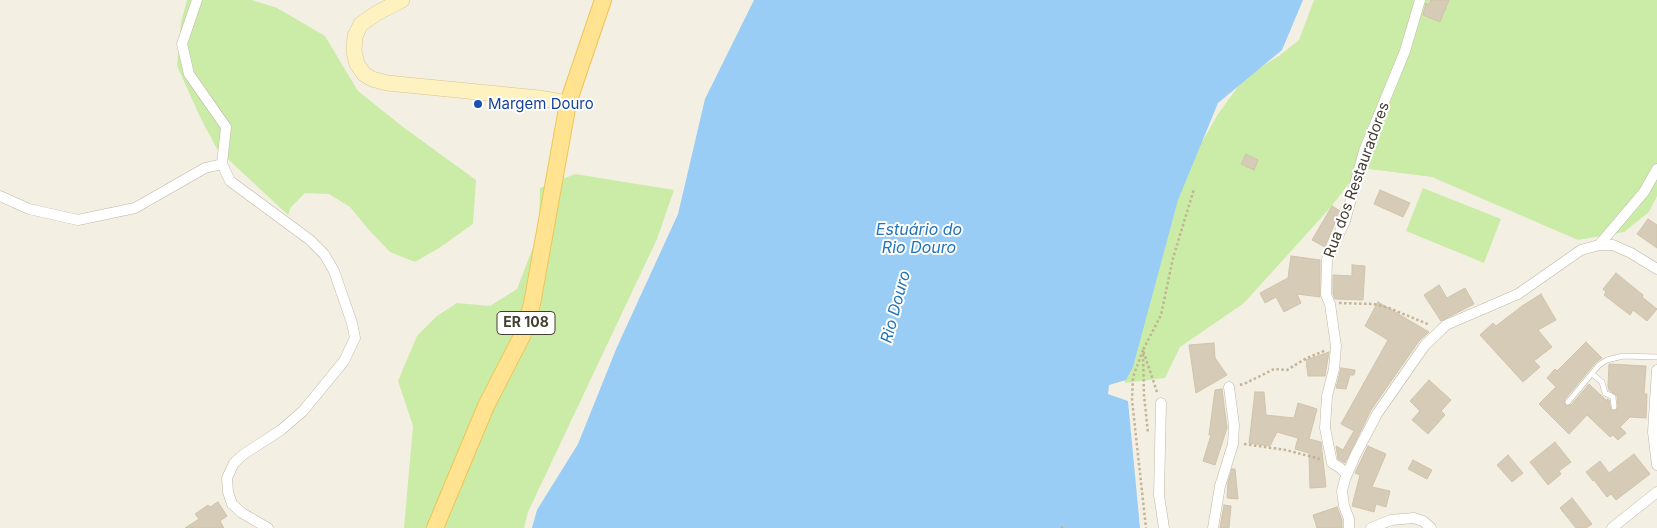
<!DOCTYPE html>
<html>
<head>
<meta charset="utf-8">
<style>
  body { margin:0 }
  canvas { display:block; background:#f3efe3 }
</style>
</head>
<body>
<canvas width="1657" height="528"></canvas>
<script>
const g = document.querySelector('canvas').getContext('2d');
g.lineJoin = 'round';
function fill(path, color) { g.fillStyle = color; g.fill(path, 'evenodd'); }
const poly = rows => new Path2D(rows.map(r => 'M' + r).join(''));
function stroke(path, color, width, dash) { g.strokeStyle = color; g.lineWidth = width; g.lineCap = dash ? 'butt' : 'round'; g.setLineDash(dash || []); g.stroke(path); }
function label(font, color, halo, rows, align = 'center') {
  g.font = font + ' Inter,sans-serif'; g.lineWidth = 4; g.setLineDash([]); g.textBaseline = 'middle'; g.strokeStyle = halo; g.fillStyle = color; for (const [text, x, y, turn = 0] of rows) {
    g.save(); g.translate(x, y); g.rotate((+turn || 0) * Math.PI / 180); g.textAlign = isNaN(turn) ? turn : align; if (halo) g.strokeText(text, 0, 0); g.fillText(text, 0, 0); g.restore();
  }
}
fill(poly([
  [187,0,252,0,277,8,325,36,358,91,403,127,476,180,473,224,439,248,415,262,390,252,369,230,350,207,329,194,305,193,291,207,288,215,217,149,201,119,177,66,181,22],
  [1314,0,1657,0,1657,196,1649,212,1624,232,1578,240,1432,177,1361,168,1330,208,1244,303,1180,347,1165,378,1125,383,1125,376,1184,160,1195,154,1218,114,1245,77,1279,56,1299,40],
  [575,174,674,190,657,239,528,512,524,528,404,528,413,426,398,381,417,336,437,316,457,303,490,306,517,289,539,232,540,188],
  [1423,188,1501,219,1484,263,1406,231]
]), '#cbeca7');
fill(poly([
  [754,0,1303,0,1282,50,1218,103,1178,200,1133,367,1126,380,1109,385,1108,394,1128,401,1140,528,532,528,537,510,578,444,617,347,678,214,705,99]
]), '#99cdf6');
const building = poly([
  [1431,0,1449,0,1440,22,1423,15,1426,3,1429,5,1431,0],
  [1246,154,1258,160,1254,170,1241,164,1246,154],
  [1380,190,1410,203,1403,217,1374,204,1380,190],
  [1332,206,1340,211,1325,247,1312,240,1332,206],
  [1648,219,1657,225,1657,248,1637,234,1648,219],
  [1291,256,1320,260,1320,297,1297,294,1301,303,1284,312,1276,297,1265,303,1260,293,1288,278,1291,256],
  [1352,265,1365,266,1363,300,1335,299,1333,294,1333,275,1352,276,1352,265],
  [1616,273,1643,295,1642,297,1657,309,1647,321,1633,310,1630,315,1604,295,1606,292,1603,289,1616,273],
  [1439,285,1447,298,1465,288,1474,304,1441,321,1424,295,1439,285],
  [1541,294,1556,320,1538,330,1552,347,1534,361,1540,367,1523,382,1480,335,1493,323,1496,326,1522,306,1541,294],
  [1378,302,1429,332,1419,341,1371,410,1345,463,1338,459,1336,446,1343,450,1354,431,1341,424,1388,340,1365,326,1378,302],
  [1586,342,1602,358,1596,362,1565,399,1564,403,1567,406,1571,405,1589,384,1607,401,1607,399,1609,400,1611,410,1616,411,1618,407,1617,396,1609,390,1608,386,1609,364,1646,366,1644,394,1647,394,1646,418,1630,417,1620,427,1626,433,1618,440,1613,435,1610,437,1587,415,1569,434,1539,404,1556,387,1547,378,1555,369,1557,371,1586,342],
  [1214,343,1215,358,1227,375,1196,393,1189,345,1214,343],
  [1329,352,1325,376,1308,376,1306,360,1329,352],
  [1341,368,1355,370,1354,375,1350,375,1346,389,1336,388,1341,368],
  [1429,380,1451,400,1441,411,1445,415,1428,434,1412,420,1420,411,1410,401,1429,380],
  [1222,389,1227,428,1215,465,1203,461,1211,435,1209,435,1215,390,1222,389],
  [1255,392,1264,392,1266,415,1294,418,1298,403,1317,409,1309,439,1321,442,1326,487,1310,488,1309,453,1295,449,1298,438,1277,432,1270,446,1249,443,1255,392],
  [1555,442,1571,462,1559,471,1561,474,1548,485,1530,462,1555,442],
  [1368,446,1386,454,1372,487,1390,491,1386,507,1376,504,1374,512,1352,506,1360,475,1355,473,1368,446],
  [1634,454,1650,474,1616,500,1611,494,1607,497,1594,480,1593,481,1586,472,1600,461,1609,473,1634,454],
  [1508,455,1523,473,1512,482,1497,465,1508,455],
  [1413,460,1432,470,1427,479,1408,469,1413,460],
  [1232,469,1235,469,1238,499,1227,498,1228,482,1232,469],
  [1572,498,1592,524,1586,528,1576,528,1560,508,1572,498],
  [218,502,227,516,220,521,224,528,185,528,199,519,195,514,208,505,210,507,218,502],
  [1224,505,1231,506,1229,528,1220,528,1224,505],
  [1337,507,1342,520,1342,528,1317,528,1313,515,1337,507]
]);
fill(building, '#d5cbb7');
stroke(building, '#d1c3aa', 1);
const lane = poly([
  [1592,374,1602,382,1605,393,1613,397,1614,407],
  [1568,402,1599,365,1607,360,1623,356,1657,357]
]);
const street = poly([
  [197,0,182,44,189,74,226,127,222,164,230,181,310,240,324,254,334,271,352,323,355,338,344,361,303,411,281,430,244,454,234,463,227,478,228,492,232,504,242,513,268,528],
  [0,196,29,209,78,220,135,208,205,168,222,164],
  [1599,245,1644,192,1657,169],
  [1657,370,1653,432,1657,465],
  [1161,403,1159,495,1164,528],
  [1347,474,1339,467,1332,463,1325,428,1327,396,1334,369,1336,346,1330,304,1326,295,1327,259,1345,221,1364,151,1405,51,1420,0],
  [1213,528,1220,486,1233,444,1234,425,1229,387],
  [1349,528,1349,519,1344,506,1342,491,1345,479,1356,454,1377,414,1425,345,1441,330,1446,325,1518,294,1581,250,1599,245,1613,245,1631,253,1657,269],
  [1371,528,1391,520,1414,518,1423,521,1431,528],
  [1612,528,1657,492]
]);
const secondary = poly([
  [402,0,377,13,361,24,355,36,354,51,357,64,364,74,372,79,387,83,539,98,568,103]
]);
const primary = poly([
  [435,528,486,406,523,334,532,304,568,103,603,0]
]);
stroke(lane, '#bfb7a5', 6);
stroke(street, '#bfb7a5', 11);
stroke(secondary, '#d7c68e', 16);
stroke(primary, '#eec556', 18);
stroke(poly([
  [1339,303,1374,304,1389,308,1430,325],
  [1143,350,1133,377,1132,400,1146,528],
  [1143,354,1144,395,1148,433],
  [1240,385,1246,383,1274,369,1287,370,1305,359,1326,350],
  [1157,392,1143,350,1161,315,1173,258,1194,189],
  [1244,444,1286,450,1320,459],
  [1062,526,1062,528]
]), '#c2b495', 2.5, [2.5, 2.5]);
stroke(lane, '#fff', 5);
stroke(street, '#fff', 10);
stroke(secondary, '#fff2c1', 15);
stroke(primary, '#ffe390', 16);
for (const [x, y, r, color] of [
  [478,104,5,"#1a4fb4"]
]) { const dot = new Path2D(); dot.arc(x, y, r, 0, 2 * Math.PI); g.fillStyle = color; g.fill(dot); stroke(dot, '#fff', 2); }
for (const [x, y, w] of [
  [526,323,58]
]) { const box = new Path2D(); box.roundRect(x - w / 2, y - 11.5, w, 23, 4); g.fillStyle = '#fff'; g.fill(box); stroke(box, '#453f33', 1); }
label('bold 14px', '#453f33', null, [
  ["ER 108",526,323]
]);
label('15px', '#164399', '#fff', [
  ["Margem Douro",488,104]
], 'left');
label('15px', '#453f33', '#fff', [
  ["Rua dos Restauradores",1357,180,-70]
]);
label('italic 16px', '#2375ba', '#fff', [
  ["Estuário do",919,230],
  ["Rio Douro",919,248],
  ["Rio Douro",896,307,-75]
]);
</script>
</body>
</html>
